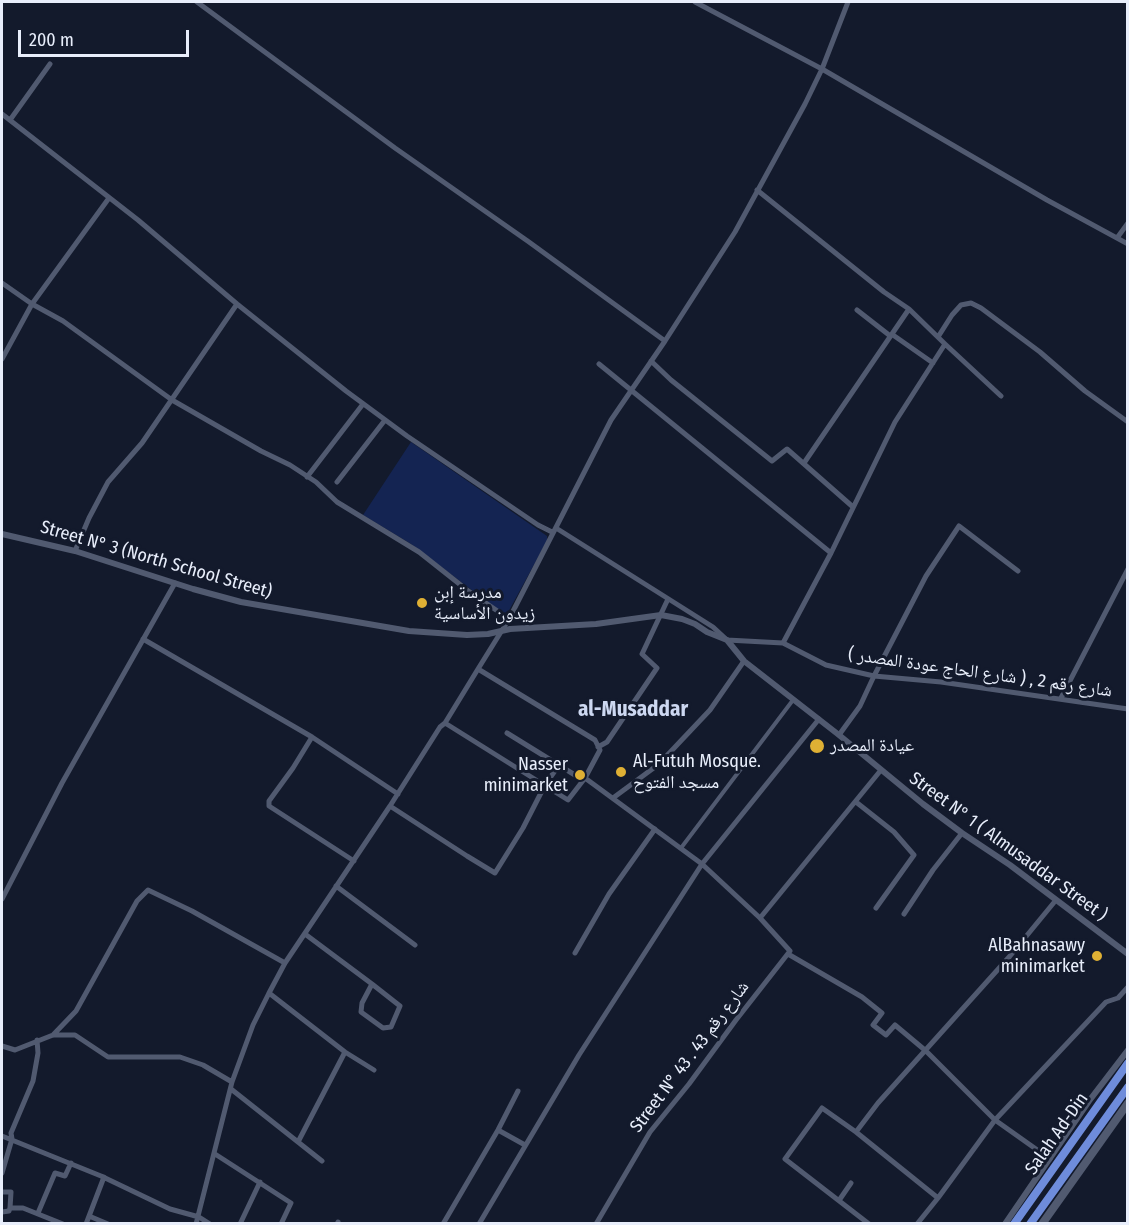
<!DOCTYPE html>
<html>
<head>
<meta charset="utf-8">
<style>
  body { margin:0 }
  #map { position:relative; width:1129px; height:1225px; overflow:hidden; background:#131a2c; font-family:"Fira Sans Condensed",sans-serif }
  canvas { display:block }
  .frame { position:absolute; inset:0; border:3px solid #e8eefb; pointer-events:none }
  .scale { position:absolute; left:18px; top:30px; width:171px; height:27px; box-sizing:border-box; border:3px solid #e8eefb; border-top:0; padding-left:8px; font-size:18px; line-height:21px; white-space:nowrap; color:#e8eefb; -webkit-text-stroke:4px #131a2c; paint-order:stroke }
</style>
</head>
<body>
<div id="map">
<canvas width="1129" height="1225"></canvas>
<div class="frame"></div>
<div class="scale">200 m</div>
</div>
<script>
const g = document.querySelector('canvas').getContext('2d');
g.lineJoin = 'round';
function fill(path, color) { g.fillStyle = color; g.fill(path, 'evenodd'); }
const poly = rows => new Path2D(rows.map(r => 'M' + r).join(''));
function stroke(path, color, width, dash) { g.strokeStyle = color; g.lineWidth = width; g.lineCap = dash ? 'butt' : 'round'; g.setLineDash(dash || []); g.stroke(path); }
function label(font, color, halo, rows, align = 'center') {
  g.font = font + ' "Fira Sans Condensed","Noto Naskh Arabic",sans-serif'; g.lineWidth = 6; g.setLineDash([]); g.textBaseline = 'middle'; g.strokeStyle = halo; g.fillStyle = color; for (const [text, x, y, turn = 0] of rows) {
    g.save(); g.translate(x, y); g.rotate((+turn || 0) * Math.PI / 180); g.textAlign = isNaN(turn) ? turn : align; if (halo) g.strokeText(text, 0, 0); g.fillText(text, 0, 0); g.restore();
  }
}
fill(poly([
  [411,442,547,536,547,541,506,616,411,544,363,515]
]), '#142452');
stroke(poly([
  [681,848,793,700]
]), '#515a70', 4);
stroke(poly([
  [197,2,395,148,529,242,665,341],
  [695,2,822,69,1047,200,1128,244],
  [2,114,138,220,237,304,346,391,407,436,538,525,552,532],
  [10,120,50,64],
  [757,190,884,292,909,309,945,344,895,422,831,553,783,643],
  [1117,238,1128,223],
  [2,283,32,304,63,321,172,400,261,451,290,465,316,482,337,502,419,552,467,590,509,619],
  [857,310,889,335,893,335,933,363],
  [938,337,952,315,961,305,971,303,981,308,1040,352,1085,391,1128,422],
  [945,344,1001,396],
  [2,359,32,304,109,198],
  [651,361,671,380,772,461,787,449,853,507],
  [599,364,831,553],
  [804,463,909,309],
  [307,477,363,404],
  [337,482,385,420],
  [556,528,713,627,727,640,783,643,826,665,874,676,941,682,1128,709],
  [75,551,89,518,108,482,142,443,237,304],
  [143,639,312,737,398,794],
  [1061,698,1128,569],
  [445,723,568,800,585,778,600,750,595,740,478,669],
  [507,733,583,780],
  [839,735,860,706,874,676,926,576,959,526,1018,571],
  [312,737,293,768,269,801,269,806,354,861],
  [598,747,607,742,657,668,642,654,668,599],
  [585,778,702,864,760,918,790,951,736,1020,689,1084,650,1132,596,1224],
  [613,798,659,764,710,710,744,661],
  [856,802,894,832,914,855,876,908],
  [390,806,467,856,495,873,523,828,545,785,559,765],
  [336,886,415,945],
  [2,899,62,783,175,583],
  [904,914,933,870,962,833],
  [760,918,881,770],
  [305,934,372,984,400,1006,391,1027,383,1028,361,1012,362,1003,372,984],
  [575,953,609,894,655,829],
  [788,954,862,997,882,1013,873,1025,886,1035,895,1025,926,1051,995,1120,1050,1159],
  [269,993,345,1052,374,1070],
  [53,1035,76,1011,137,901,148,890,192,911,285,963],
  [2,1046,15,1050,53,1035,75,1035,108,1057,180,1057,203,1065,232,1082],
  [231,1089,322,1161],
  [498,1130,525,1145],
  [856,1132,878,1103,1010,956,1056,900],
  [2,1136,101,1176,170,1209,199,1217,210,1224],
  [298,1142,345,1052],
  [215,1154,291,1203,281,1224],
  [2,1173,12,1139,11,1133,33,1081,38,1053,37,1040],
  [2,1192,11,1192,10,1208,23,1208,63,1224],
  [840,1199,851,1183],
  [2,1212,9,1211,10,1208],
  [38,1213,55,1173,65,1176,71,1163],
  [89,1216,108,1224],
  [86,1224,104,1177],
  [196,1224,232,1082,253,1025,269,993,285,963,390,806,440,727,445,723,478,669,509,619,611,420,665,341,735,232,805,104,822,69,848,2],
  [240,1224,260,1182],
  [337,1224,338,1222],
  [443,1224,498,1130,518,1091],
  [479,1224,579,1055,702,864,819,719],
  [869,1224,785,1159,822,1108,856,1132,938,1198],
  [917,1224,938,1198,995,1120,1106,1002,1118,998,1128,987]
]), '#515a70', 5);
stroke(poly([
  [2,534,75,551,193,589,241,602,409,631,467,635,488,634,510,629,596,624,661,615,682,619,695,624,707,632,727,640,744,661,839,735,923,804,962,833,1010,865,1128,954],
  [1005,1224,1089,1101,1128,1050]
]), '#515a70', 6);
stroke(poly([
  [1042,1224,1128,1103]
]), '#515a70', 8);
stroke(poly([
  [1014,1224,1128,1063],
  [1030,1224,1128,1087]
]), '#6e8cdb', 8);
for (const [x, y, r, color] of [
  [422,603,6,"#dfb034"],
  [817,746,8,"#dfb034"],
  [621,772,6,"#dfb034"],
  [580,775,6,"#dfb034"],
  [1097,956,6,"#dfb034"]
]) { const dot = new Path2D(); dot.arc(x, y, r, 0, 2 * Math.PI); g.fillStyle = color; g.fill(dot); stroke(dot, '#131a2c', 2); }
label('18px', '#e8eefb', '#131a2c', [
  ["Street N° 3 (North School Street)",156,560,16],
  ["شارع رقم 2 , ( شارع الحاج عودة المصدر )",980,673,8],
  ["Street N° 1 ( Almusaddar Street )",1008,847,36],
  ["Street N° 43 . شارع رقم 43",690,1057,-53],
  ["Salah Ad-Din",1057,1134,-55]
]);
label('18px', '#e8eefb', '#131a2c', [
  ["مدرسة إبن",434,593],
  ["زيدون الأساسية",434,614],
  ["عيادة المصدر",830,746],
  ["Al-Futuh Mosque.",633,762],
  ["مسجد الفتوح",633,783],
  ["Nasser",568,765,"right"],
  ["minimarket",568,786,"right"],
  ["AlBahnasawy",1085,946,"right"],
  ["minimarket",1085,967,"right"]
], 'left');
label('bold 21px', '#cdd8f1', '#131a2c', [
  ["al-Musaddar",633,710]
]);
</script>
</body>
</html>
